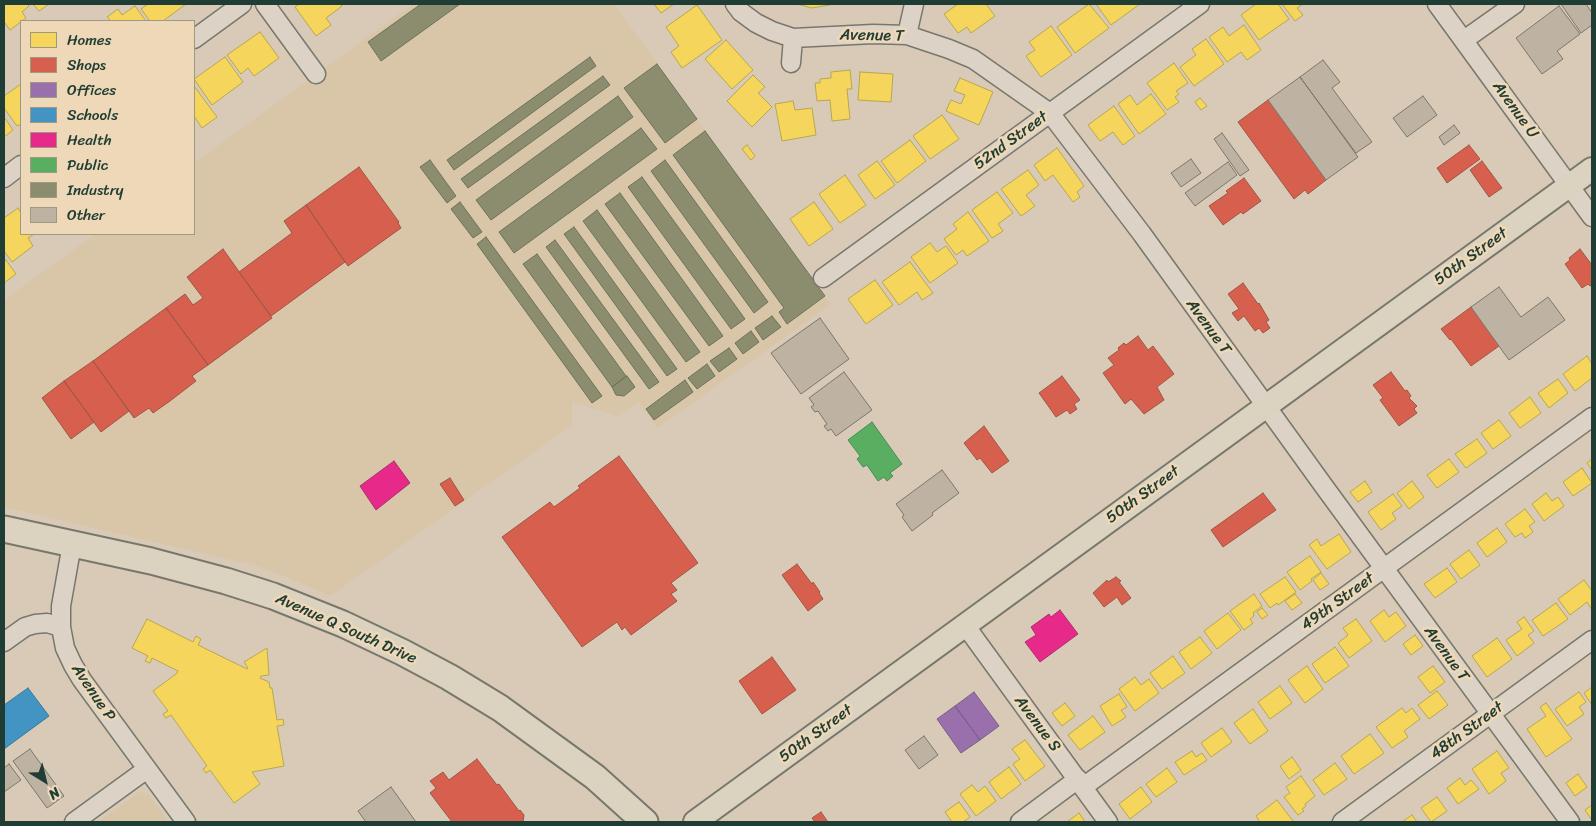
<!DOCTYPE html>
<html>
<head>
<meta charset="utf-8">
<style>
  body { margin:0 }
  #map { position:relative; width:1596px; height:826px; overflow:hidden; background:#d8cab6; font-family:Sriracha,sans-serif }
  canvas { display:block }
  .frame { position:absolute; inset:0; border:5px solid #1f3d34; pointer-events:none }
  .legend { position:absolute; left:20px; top:20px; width:175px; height:215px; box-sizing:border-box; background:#efd8b7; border:1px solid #9c9a83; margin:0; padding:6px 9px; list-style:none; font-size:15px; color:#1f3d34 }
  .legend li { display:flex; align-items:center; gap:10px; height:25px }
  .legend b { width:25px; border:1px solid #9c9a83 }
  .north { position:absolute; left:20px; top:756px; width:50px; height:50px; -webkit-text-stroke:4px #efd8b7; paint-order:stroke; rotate:144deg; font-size:14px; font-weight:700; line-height:20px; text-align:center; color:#1f3d34 }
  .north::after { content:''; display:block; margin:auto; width:18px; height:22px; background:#1f3d34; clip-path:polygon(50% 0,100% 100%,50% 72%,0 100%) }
</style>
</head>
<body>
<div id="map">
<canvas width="1596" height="826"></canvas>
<div class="frame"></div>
<ul class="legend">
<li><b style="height:14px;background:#f6d55c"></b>Homes</li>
<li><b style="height:14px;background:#d6604d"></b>Shops</li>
<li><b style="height:14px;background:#9970ab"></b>Offices</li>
<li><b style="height:14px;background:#4393c3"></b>Schools</li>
<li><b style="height:14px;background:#e7298a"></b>Health</li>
<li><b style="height:14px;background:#5aae61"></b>Public</li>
<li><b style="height:14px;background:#8c8c6e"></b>Industry</li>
<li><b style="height:14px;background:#beb3a2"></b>Other</li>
</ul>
<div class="north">N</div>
</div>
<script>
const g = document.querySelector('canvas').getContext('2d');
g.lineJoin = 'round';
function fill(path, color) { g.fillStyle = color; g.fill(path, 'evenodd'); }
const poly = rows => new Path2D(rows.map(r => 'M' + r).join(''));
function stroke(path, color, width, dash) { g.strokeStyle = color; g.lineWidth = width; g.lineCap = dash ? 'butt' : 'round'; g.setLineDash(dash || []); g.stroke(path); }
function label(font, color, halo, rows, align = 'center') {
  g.font = font + ' Sriracha,sans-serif'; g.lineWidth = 5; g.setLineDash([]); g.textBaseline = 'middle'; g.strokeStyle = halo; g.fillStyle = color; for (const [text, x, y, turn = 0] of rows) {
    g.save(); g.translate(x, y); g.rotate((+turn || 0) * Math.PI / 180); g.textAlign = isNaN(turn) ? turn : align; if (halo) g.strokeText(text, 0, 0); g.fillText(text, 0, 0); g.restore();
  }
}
fill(poly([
  [413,4,614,4,831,304,658,428,639,402,618,416,572,402,572,425,330,596,287,577,254,565,4,507,4,300,96,234,194,234,194,163],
  [140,792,148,794,168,822,98,822]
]), '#d9c5a7');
const homes = poly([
  [4,4,27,4,29,6,22,12,26,18,10,30,5,23,4,24,4,4],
  [33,4,49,4,39,11,33,4],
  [148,4,186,4,163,21,150,21,141,9,148,4],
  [299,4,340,4,342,6,326,18,331,25,316,36,295,7,299,4],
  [654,4,674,4,661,13,654,4],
  [797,4,835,4,812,8,797,4],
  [958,4,986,4,995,16,971,33,967,27,958,33,944,14,958,4],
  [1089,4,1109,28,1075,53,1057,27,1089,4],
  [1096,4,1140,4,1111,25,1096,4],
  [1256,4,1278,4,1289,19,1259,40,1241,15,1256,4],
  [1282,4,1303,4,1297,8,1303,15,1295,21,1282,4],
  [697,5,722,40,682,68,671,52,679,46,666,27,697,5],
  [135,6,146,21,111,21,107,17,118,9,122,15,135,6],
  [1244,25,1261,50,1247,60,1241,52,1227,62,1209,37,1223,27,1229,36,1244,25],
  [1051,26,1072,55,1041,77,1026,56,1035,50,1029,42,1051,26],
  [260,32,279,58,254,76,248,68,241,74,227,55,260,32],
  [1206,39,1224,64,1194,86,1180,67,1196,55,1192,49,1206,39],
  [726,40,753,70,732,89,705,59,726,40],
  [225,57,243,82,212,105,194,79,225,57],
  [1174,63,1188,83,1176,91,1179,94,1175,97,1179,102,1167,110,1147,83,1174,63],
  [850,70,852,89,847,89,850,119,832,121,830,100,817,101,815,83,820,83,820,79,831,78,831,72,850,70],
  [860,72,893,74,891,102,858,100,860,72],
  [753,75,765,87,758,93,772,107,752,127,727,101,753,75],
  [960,78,993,92,979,125,946,111,951,100,961,104,965,95,954,91,960,78],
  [21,84,21,124,17,126,4,108,4,96,21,84],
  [194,86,217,117,202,128,194,116,194,86],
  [1151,94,1166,114,1139,134,1118,104,1130,95,1137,105,1151,94],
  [1200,98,1207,106,1201,110,1195,102,1200,98],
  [793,101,795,110,812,108,816,135,782,141,775,104,793,101],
  [1114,106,1135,136,1123,145,1113,132,1100,141,1088,125,1114,106],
  [942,115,959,139,930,159,913,136,942,115],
  [4,117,13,130,4,137,4,117],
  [910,140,926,161,897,183,881,161,910,140],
  [747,145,755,156,751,160,742,149,747,145],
  [1057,148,1084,186,1077,192,1080,197,1073,202,1053,175,1045,181,1034,165,1057,148],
  [877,161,895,185,875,199,858,175,877,161],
  [1028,170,1039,185,1026,195,1035,206,1021,216,1001,189,1028,170],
  [845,175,866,205,840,223,819,194,845,175],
  [997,192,1013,213,998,224,1003,231,992,238,972,210,997,192],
  [814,202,833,229,809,246,790,219,814,202],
  [18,208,21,213,21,234,34,234,28,238,33,246,12,262,4,251,4,218,18,208],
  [968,212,989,241,967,256,963,250,956,255,944,239,957,229,953,224,968,212],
  [930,243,937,252,946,246,958,263,930,283,911,257,930,243],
  [6,260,16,274,4,283,4,262,6,260],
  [910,262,933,293,922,300,917,292,899,305,882,282,910,262],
  [875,280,893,305,866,324,848,299,875,280],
  [1587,356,1592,364,1592,378,1575,391,1563,374,1587,356],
  [1558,379,1568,393,1549,408,1538,393,1558,379],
  [1530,397,1541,413,1520,428,1509,413,1530,397],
  [1499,420,1511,436,1493,449,1481,433,1499,420],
  [1477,439,1487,453,1466,468,1455,454,1477,439],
  [1449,459,1459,472,1437,488,1427,475,1449,459],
  [1592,459,1592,470,1587,463,1592,459],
  [1582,468,1592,483,1573,496,1563,482,1582,468],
  [1365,481,1372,492,1358,502,1350,492,1365,481],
  [1412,481,1424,497,1409,509,1397,493,1412,481],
  [1546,493,1552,501,1558,497,1564,506,1544,521,1532,504,1546,493],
  [1393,494,1402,506,1392,513,1396,519,1381,530,1368,512,1393,494],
  [1525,509,1535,522,1529,526,1533,532,1525,538,1522,533,1515,537,1505,524,1525,509],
  [1497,528,1507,542,1487,557,1477,543,1497,528],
  [1339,534,1351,552,1327,569,1309,545,1317,539,1321,546,1339,534],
  [1469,550,1480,565,1461,579,1450,564,1469,550],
  [1310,556,1321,572,1311,579,1312,581,1300,590,1287,572,1310,556],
  [1447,568,1457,582,1435,598,1424,584,1447,568],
  [1321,573,1329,584,1320,590,1313,580,1321,573],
  [1285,577,1296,592,1278,605,1277,603,1270,608,1260,594,1285,577],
  [1584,580,1592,591,1592,610,1587,602,1570,615,1558,599,1584,580],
  [1254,594,1262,606,1253,613,1254,616,1250,619,1253,623,1244,630,1230,611,1254,594],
  [1295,594,1302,603,1292,610,1285,601,1295,594],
  [1556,603,1568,619,1543,636,1532,620,1556,603],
  [1262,608,1268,615,1262,619,1257,612,1262,608],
  [1384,610,1389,617,1396,612,1406,626,1385,642,1370,621,1384,610],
  [1228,613,1241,630,1217,649,1204,631,1228,613],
  [1524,617,1534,631,1528,635,1534,643,1517,656,1506,640,1522,629,1517,622,1524,617],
  [147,619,193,642,196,636,201,639,198,645,247,669,248,668,244,662,267,648,269,675,261,676,260,678,269,682,270,688,272,688,277,720,283,719,284,725,277,726,284,766,252,772,260,784,234,803,210,770,206,773,203,769,207,766,171,715,166,718,163,714,168,711,153,691,176,674,178,671,152,658,150,663,145,661,148,656,132,648,147,619],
  [1356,619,1372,641,1349,658,1338,643,1348,635,1343,628,1356,619],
  [1415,635,1423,646,1411,655,1403,644,1415,635],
  [1200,637,1212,653,1191,669,1179,652,1200,637],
  [1497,638,1512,659,1487,677,1472,656,1497,638],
  [1335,647,1349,666,1325,683,1312,664,1335,647],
  [1173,656,1185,673,1162,689,1150,673,1173,656],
  [1307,666,1323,689,1305,703,1288,680,1307,666],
  [1433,666,1445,682,1430,693,1418,677,1433,666],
  [1135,677,1141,685,1149,679,1159,693,1135,711,1119,689,1135,677],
  [1280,686,1292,703,1270,719,1258,702,1280,686],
  [1592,687,1592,705,1584,693,1592,687],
  [1437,691,1448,705,1429,719,1418,705,1437,691],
  [1579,692,1586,702,1579,707,1584,714,1567,726,1555,709,1579,692],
  [1119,694,1127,707,1121,710,1126,717,1112,726,1100,706,1119,694],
  [1065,703,1075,716,1062,726,1052,713,1065,703],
  [1546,703,1572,739,1546,757,1527,729,1546,716,1540,707,1546,703],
  [1402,708,1406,713,1412,708,1420,719,1404,731,1408,737,1392,748,1376,727,1402,708],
  [1253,709,1268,731,1250,744,1234,723,1253,709],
  [1093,716,1105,732,1080,750,1068,735,1093,716],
  [1222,728,1232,742,1211,757,1201,743,1222,728],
  [1370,734,1384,753,1354,774,1341,756,1370,734],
  [1025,740,1045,766,1025,781,1013,764,1020,759,1012,749,1025,740],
  [1192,751,1196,757,1202,753,1207,760,1184,775,1175,762,1192,751],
  [1497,751,1509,768,1501,773,1506,781,1489,794,1472,769,1497,751],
  [1292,757,1301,770,1289,779,1280,766,1292,757],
  [1335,763,1347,779,1324,795,1313,780,1335,763],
  [1009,767,1021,784,1001,799,989,782,1009,767],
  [1167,768,1177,782,1156,797,1146,784,1167,768],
  [1578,774,1587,787,1575,796,1566,783,1578,774],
  [1301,776,1315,796,1305,804,1306,806,1302,809,1304,811,1298,815,1284,797,1290,793,1286,787,1301,776],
  [1460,778,1465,785,1471,780,1479,789,1458,804,1447,788,1460,778],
  [972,785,978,792,985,786,996,801,976,816,960,794,972,785],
  [1141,787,1152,802,1130,819,1119,804,1141,787],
  [1437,797,1447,811,1431,822,1421,808,1437,797],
  [1277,800,1293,821,1291,822,1260,822,1256,816,1277,800],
  [959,802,970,817,963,822,952,822,945,812,959,802],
  [1592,805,1592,820,1585,810,1592,805],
  [1079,813,1085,822,1067,822,1079,813],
  [1412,815,1417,822,1402,822,1412,815]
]);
fill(homes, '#f6d55c');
stroke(homes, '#b6a750', 1);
const shops = poly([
  [1268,100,1326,180,1308,194,1305,190,1294,199,1238,122,1268,100],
  [1469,145,1480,159,1447,183,1437,168,1469,145],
  [1482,161,1502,188,1489,197,1470,170,1482,161],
  [359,167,399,222,398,223,401,228,348,266,306,205,359,167],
  [1244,178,1261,201,1243,214,1241,212,1223,225,1209,206,1228,193,1226,191,1244,178],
  [306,205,345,262,271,316,239,272,292,233,284,221,306,205],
  [223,249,272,318,208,365,166,308,185,294,193,305,203,298,187,277,223,249],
  [1580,249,1592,265,1592,285,1590,286,1588,284,1582,288,1565,264,1570,260,1569,258,1580,249],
  [1243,283,1258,304,1259,303,1269,320,1266,322,1270,328,1263,333,1259,328,1255,331,1244,316,1238,321,1232,313,1239,309,1228,294,1243,283],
  [1471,307,1499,346,1471,366,1451,339,1450,340,1441,329,1471,307],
  [166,308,208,365,192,376,196,381,170,401,153,413,149,408,134,418,93,361,166,308],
  [1138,336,1148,350,1153,346,1174,374,1157,387,1164,400,1144,414,1131,399,1125,404,1103,373,1114,365,1108,358,1119,350,1118,348,1124,343,1126,345,1138,336],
  [93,361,129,411,101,432,64,381,93,361],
  [1391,372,1405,391,1407,390,1411,396,1409,398,1417,406,1414,409,1417,413,1399,426,1380,400,1383,398,1373,385,1391,372],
  [1062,376,1080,400,1074,404,1077,409,1070,414,1067,410,1056,417,1039,393,1062,376],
  [64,381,94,422,71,439,42,398,64,381],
  [984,426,1009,461,992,473,980,458,977,460,964,443,984,426],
  [619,456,698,563,671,583,677,590,671,594,677,601,631,635,625,627,622,630,617,622,582,647,502,537,550,502,554,507,580,488,578,486,619,456],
  [450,478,464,500,455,506,440,484,450,478],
  [1263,493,1276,510,1223,547,1211,530,1263,493],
  [797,564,812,584,813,582,820,592,819,593,823,599,808,611,782,575,797,564],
  [1116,577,1121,581,1119,582,1131,598,1122,605,1117,597,1104,607,1093,593,1107,580,1108,582,1116,577],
  [772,657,796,690,762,714,739,681,772,657],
  [477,759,497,785,499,784,519,811,520,810,524,815,523,822,452,822,430,793,436,788,430,781,443,772,449,780,477,759],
  [821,812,828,822,815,822,812,818,821,812]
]);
fill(shops, '#d6604d');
stroke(shops, '#9f5646', 1);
const offices = poly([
  [974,692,999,726,980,740,955,706,974,692],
  [955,706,980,740,961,753,937,719,955,706]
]);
fill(offices, '#9970ab');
stroke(offices, '#746187', 1);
const schools = poly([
  [28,688,49,716,4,749,4,705,28,688]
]);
fill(schools, '#4393c3');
stroke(schools, '#387998', 1);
const health = poly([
  [394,461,410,483,376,510,360,486,394,461],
  [1060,610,1078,634,1040,662,1025,642,1036,635,1031,627,1049,614,1051,617,1060,610]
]);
fill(health, '#e7298a');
stroke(health, '#ab2f70', 1);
const public = poly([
  [872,422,902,464,890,473,893,476,887,481,884,477,878,481,867,465,863,467,857,459,860,456,848,440,872,422]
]);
fill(public, '#5aae61');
stroke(public, '#488c54', 1);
const industry = poly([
  [421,4,460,4,381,61,368,42,421,4],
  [590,57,596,66,454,170,447,160,590,57],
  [657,64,697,119,665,143,624,88,657,64],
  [603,76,610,85,468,188,461,179,603,76],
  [618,96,633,117,491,220,476,200,618,96],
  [641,128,657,149,514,253,499,232,641,128],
  [705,131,825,296,787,324,779,312,784,308,673,155,705,131],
  [430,160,456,196,447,203,420,167,430,160],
  [665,160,768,302,754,313,651,171,665,160],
  [642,177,745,319,731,329,628,187,642,177],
  [620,193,723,336,709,346,605,204,620,193],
  [460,202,482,232,473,238,451,209,460,202],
  [597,210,700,352,686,362,583,221,597,210],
  [574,227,677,369,667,376,564,234,574,227],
  [486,237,602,396,592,403,477,244,486,237],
  [555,240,659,382,649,389,546,247,555,240],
  [537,254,626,376,612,387,523,264,537,254],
  [772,316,781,327,763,340,755,328,772,316],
  [751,331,759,342,743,354,735,343,751,331],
  [729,348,737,359,719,372,710,361,729,348],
  [707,364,715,376,697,389,688,378,707,364],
  [627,376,635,387,624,396,616,395,612,387,627,376],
  [685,380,693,392,654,420,646,409,685,380]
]);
fill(industry, '#8c8c6e');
stroke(industry, '#6b745d', 1);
const building = poly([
  [1561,4,1586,4,1592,13,1592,25,1581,33,1561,4],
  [1559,6,1580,34,1557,51,1563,59,1542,74,1516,38,1559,6],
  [1323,60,1340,82,1332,88,1372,142,1356,153,1300,77,1323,60],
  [1300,77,1358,157,1326,180,1268,100,1300,77],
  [1423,96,1437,115,1407,137,1393,118,1423,96],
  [1454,125,1460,133,1444,145,1439,137,1454,125],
  [1222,133,1249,170,1240,176,1214,139,1222,133],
  [1191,159,1201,173,1181,187,1171,173,1191,159],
  [1228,162,1237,175,1195,206,1185,193,1228,162],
  [1499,287,1521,317,1548,297,1565,320,1509,360,1471,307,1499,287],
  [820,318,849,359,801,394,771,353,820,318],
  [844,372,872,410,836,436,831,429,828,431,824,426,827,424,818,411,815,412,811,407,814,405,809,398,844,372],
  [942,470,959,493,932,513,933,515,912,531,902,517,904,515,896,504,942,470],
  [924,736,938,755,919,769,905,750,924,736],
  [30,749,64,796,47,808,13,761,30,749],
  [9,764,21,780,4,792,4,768,9,764],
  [391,787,416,822,366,822,358,811,391,787]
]);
fill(building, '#beb3a2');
stroke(building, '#78776c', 1);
const minor = poly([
  [265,4,316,74],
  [735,4,741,12,756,23,772,31,793,38,873,34,907,35,949,49,973,59,1050,113,1142,234,1323,485,1570,822],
  [1437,4,1592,217],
  [907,35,914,4],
  [194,39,242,4],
  [1464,40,1515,4],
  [791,63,793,38],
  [4,178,21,165],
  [823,278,1200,4],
  [72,544,61,606,61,627,65,648,73,665,82,680,186,822],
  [965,625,1108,822],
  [4,642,25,627,35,624,47,623,61,627],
  [1083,787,1592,417],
  [74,822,147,769],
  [1020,822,1078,779],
  [1342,822,1592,640]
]);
const major = poly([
  [695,822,1592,169]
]);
const highway = poly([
  [4,529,151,561,226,581,273,596,343,624,402,652,449,677,500,708,595,777,645,822]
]);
stroke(minor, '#78776c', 21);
stroke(major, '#78776c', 26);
stroke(highway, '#78776c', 29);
stroke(minor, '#dcd3c6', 18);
stroke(major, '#dbd2c0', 22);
stroke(highway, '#dbd2c0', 25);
label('16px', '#1f3d34', '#efd8b7', [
  ["Avenue T",872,36,1],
  ["Avenue U",1515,110,54],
  ["52nd Street",1011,141,-36],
  ["50th Street",1471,257,-36],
  ["Avenue T",1208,327,54],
  ["50th Street",1143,495,-36],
  ["49th Street",1338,602,-36],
  ["Avenue Q South Drive",346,629,24],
  ["Avenue T",1446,654,54],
  ["Avenue P",93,693,56],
  ["Avenue S",1037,724,53],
  ["48th Street",1467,731,-36],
  ["50th Street",816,734,-36]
]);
</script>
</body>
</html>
